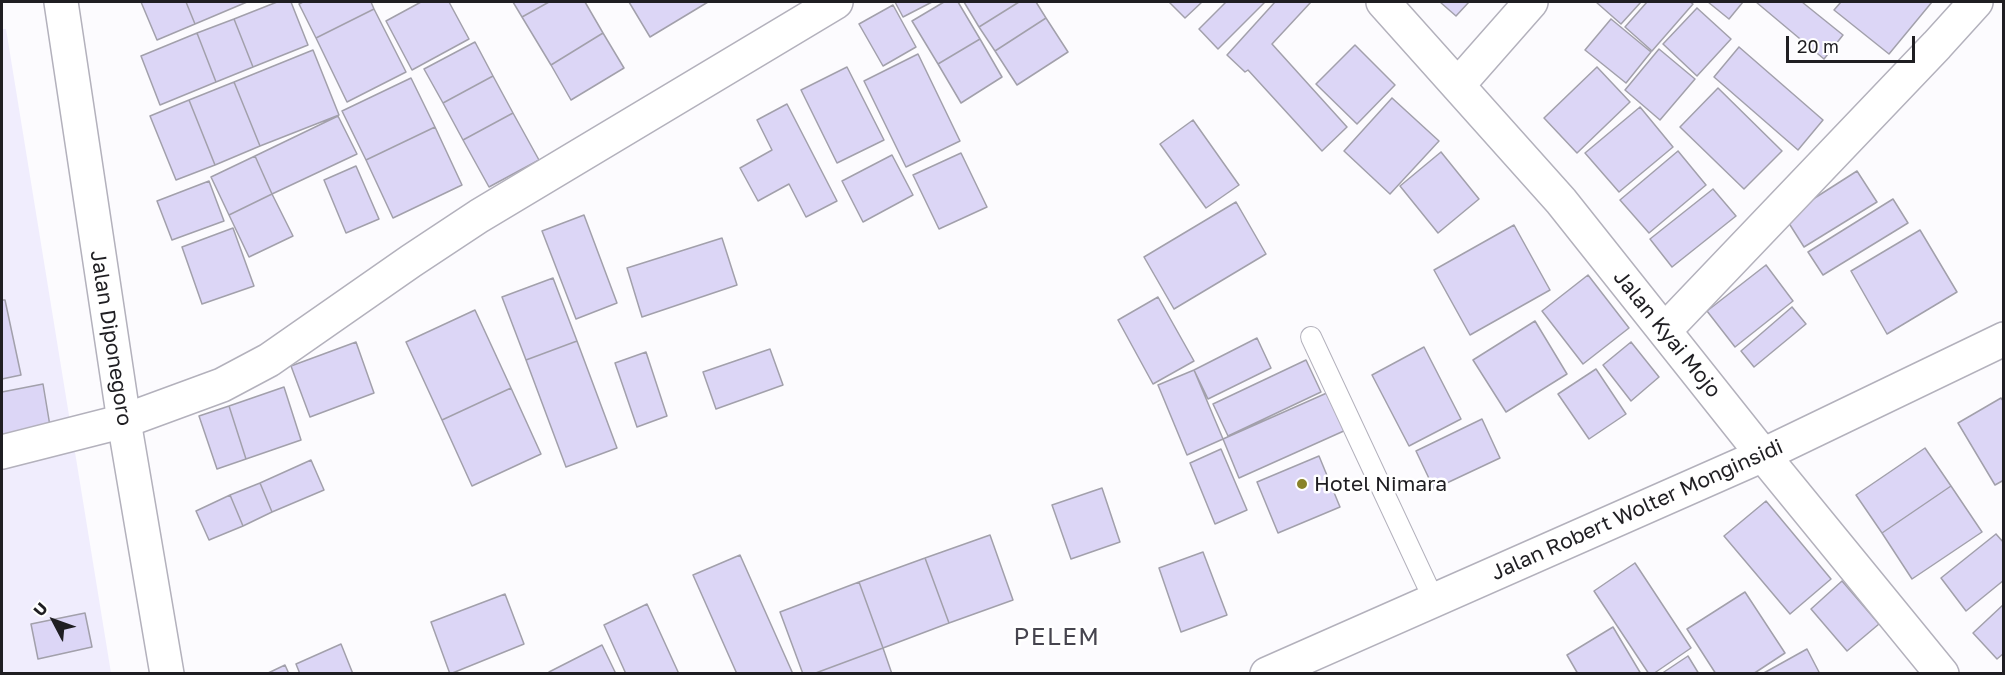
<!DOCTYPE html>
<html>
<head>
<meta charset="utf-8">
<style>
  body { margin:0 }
  #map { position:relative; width:2005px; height:675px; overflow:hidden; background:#fcfbfe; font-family:"Golos Text",sans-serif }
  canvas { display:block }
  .frame { position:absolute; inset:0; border:3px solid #1f1e22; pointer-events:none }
  .north { position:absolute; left:24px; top:591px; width:60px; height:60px; -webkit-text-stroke:4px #fff; paint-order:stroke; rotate:311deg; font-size:16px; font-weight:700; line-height:24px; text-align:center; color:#1f1e22 }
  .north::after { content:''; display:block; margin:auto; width:21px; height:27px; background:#1f1e22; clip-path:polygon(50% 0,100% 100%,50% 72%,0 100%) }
  .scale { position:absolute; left:1786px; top:36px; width:129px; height:27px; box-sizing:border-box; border:3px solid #1f1e22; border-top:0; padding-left:8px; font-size:18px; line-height:21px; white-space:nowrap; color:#1f1e22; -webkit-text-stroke:4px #fff; paint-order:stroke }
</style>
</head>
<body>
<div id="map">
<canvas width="2005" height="675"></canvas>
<div class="frame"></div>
<div class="north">U</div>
<div class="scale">20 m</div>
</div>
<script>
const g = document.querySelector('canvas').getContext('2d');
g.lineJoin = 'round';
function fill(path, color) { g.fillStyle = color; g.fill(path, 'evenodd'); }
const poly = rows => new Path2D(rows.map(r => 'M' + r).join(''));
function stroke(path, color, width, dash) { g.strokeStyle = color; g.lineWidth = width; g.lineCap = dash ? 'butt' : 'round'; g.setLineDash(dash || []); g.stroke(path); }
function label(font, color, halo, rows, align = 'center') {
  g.font = font + ' "Golos Text",sans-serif'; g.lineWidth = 5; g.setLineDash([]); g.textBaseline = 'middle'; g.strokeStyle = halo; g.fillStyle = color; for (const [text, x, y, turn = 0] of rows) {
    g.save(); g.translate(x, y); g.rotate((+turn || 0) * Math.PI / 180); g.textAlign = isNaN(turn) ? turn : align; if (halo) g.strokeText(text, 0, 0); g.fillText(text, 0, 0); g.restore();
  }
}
fill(poly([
  [2,29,6,29,111,673,2,674]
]), '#f0edfd');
const building = poly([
  [141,2,186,2,195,24,157,40,141,2],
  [186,2,247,2,195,24,186,2],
  [277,2,291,2,308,45,253,67,234,19,277,2],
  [303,2,371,2,374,9,316,38,299,4,303,2],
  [421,2,449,2,469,39,412,70,386,21,421,2],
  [513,2,549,2,522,17,513,2],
  [549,2,585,2,603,33,551,65,522,17,549,2],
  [629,2,708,2,650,37,629,2],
  [895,2,932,2,903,17,895,2],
  [944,2,958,2,980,39,938,64,912,21,944,2],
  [964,2,1019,2,979,27,964,2],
  [1019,2,1036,2,1046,18,995,51,979,27,1019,2],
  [1169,2,1202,2,1185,18,1169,2],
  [1226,2,1265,2,1218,49,1199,29,1226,2],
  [1275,2,1311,2,1272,44,1347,127,1322,151,1248,70,1245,72,1227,55,1275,2],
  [1440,2,1469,2,1456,16,1440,2],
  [1596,2,1641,2,1621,24,1596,2],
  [1647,2,1690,2,1693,4,1652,51,1625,27,1647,2],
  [1708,2,1743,2,1729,19,1708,2],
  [1756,2,1802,2,1843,35,1824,59,1756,2],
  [1841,2,1932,2,1889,54,1834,10,1841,2],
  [893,5,916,47,883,66,859,24,893,5],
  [1697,8,1731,39,1697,76,1663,44,1697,8],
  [374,9,406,72,347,102,316,38,374,9],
  [1046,18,1068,52,1017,85,995,51,1046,18],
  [234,19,253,67,216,82,197,33,234,19],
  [1611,19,1651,52,1626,83,1585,50,1611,19],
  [197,33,216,82,160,105,141,56,197,33],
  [603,33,624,68,571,100,551,65,603,33],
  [980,39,1002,77,961,103,938,64,980,39],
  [475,42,493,76,443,103,424,69,475,42],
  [1355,45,1395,85,1357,124,1316,84,1355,45],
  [1739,47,1823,120,1798,150,1714,77,1739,47],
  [1659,49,1695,79,1660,120,1625,90,1659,49],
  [313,50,339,115,260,146,234,82,313,50],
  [918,54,960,141,906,167,864,81,918,54],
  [847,67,884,140,837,163,801,90,847,67],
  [1597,67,1630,102,1577,153,1544,118,1597,67],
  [493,76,513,113,463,140,443,103,493,76],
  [411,78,435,127,366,160,342,111,411,78],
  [234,82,260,146,215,165,189,100,234,82],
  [1718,88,1782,151,1744,189,1680,127,1718,88],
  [1392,98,1439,141,1390,194,1344,151,1392,98],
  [189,100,215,165,176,180,150,116,189,100],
  [787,104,837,201,806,217,789,184,758,201,740,168,772,150,757,120,787,104],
  [1640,107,1673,147,1619,192,1585,153,1640,107],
  [513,113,539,160,489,187,463,140,513,113],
  [338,116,357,154,272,194,255,156,338,116],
  [1193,120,1239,185,1206,208,1160,144,1193,120],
  [435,127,462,185,393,218,366,160,435,127],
  [1678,151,1706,185,1649,233,1620,200,1678,151],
  [1441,152,1479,199,1438,233,1400,186,1441,152],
  [961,153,987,207,939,229,913,175,961,153],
  [892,155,913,195,863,222,842,181,892,155],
  [255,156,272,194,229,215,211,177,255,156],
  [356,166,379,219,346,233,324,180,356,166],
  [1857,171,1877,202,1804,247,1785,217,1857,171],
  [209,181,224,221,172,240,157,201,209,181],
  [1713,189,1736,216,1672,267,1650,239,1713,189],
  [272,194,293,236,249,257,229,215,272,194],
  [1893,199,1908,223,1823,275,1808,252,1893,199],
  [1236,202,1266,254,1174,309,1144,257,1236,202],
  [584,215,617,303,576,319,542,231,584,215],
  [1514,225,1550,290,1470,335,1434,270,1514,225],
  [233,228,254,286,202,304,182,247,233,228],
  [1920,230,1957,292,1887,334,1851,271,1920,230],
  [722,238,737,285,642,317,627,268,722,238],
  [1766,265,1793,301,1735,347,1707,311,1766,265],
  [1588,275,1629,328,1583,364,1542,311,1588,275],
  [553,278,577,341,526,360,502,297,553,278],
  [1158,297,1194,361,1153,384,1118,320,1158,297],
  [2,300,5,300,21,375,2,379,2,300],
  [1792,307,1806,324,1754,367,1741,351,1792,307],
  [475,310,511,388,442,420,406,342,475,310],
  [1535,321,1567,374,1506,412,1473,360,1535,321],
  [1257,338,1271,368,1208,399,1194,370,1257,338],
  [577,341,617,448,566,467,526,360,577,341],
  [356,342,374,393,310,417,291,366,356,342],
  [1631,342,1659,377,1631,401,1603,365,1631,342],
  [1424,347,1461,419,1409,446,1372,375,1424,347],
  [770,349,783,385,716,409,703,372,770,349],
  [646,352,667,416,637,427,615,363,646,352],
  [1306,360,1321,392,1228,436,1213,404,1306,360],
  [1596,369,1626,414,1589,439,1558,394,1596,369],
  [1194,370,1223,439,1187,455,1158,385,1194,370],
  [43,384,50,426,2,435,2,392,43,384],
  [284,387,301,440,246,459,229,406,284,387],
  [511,388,541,454,472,486,442,420,511,388],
  [1329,392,1346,430,1239,478,1223,439,1329,392],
  [2001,398,2004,402,2004,480,1995,485,1958,423,2001,398],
  [229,406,246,459,217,469,199,416,229,406],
  [1482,419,1500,458,1434,489,1416,451,1482,419],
  [1925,448,1951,486,1882,533,1856,495,1925,448],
  [1221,449,1247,510,1215,524,1190,463,1221,449],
  [1319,456,1340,507,1278,533,1257,482,1319,456],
  [311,460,324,490,272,512,260,483,311,460],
  [260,483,272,512,243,526,230,495,260,483],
  [1951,486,1982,532,1912,579,1882,533,1951,486],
  [1102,488,1120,542,1071,559,1052,505,1102,488],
  [230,495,243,526,209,540,196,511,230,495],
  [1766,501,1831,579,1790,614,1724,536,1766,501],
  [1996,534,2004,543,2004,580,1966,611,1941,578,1996,534],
  [990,535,1013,600,949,623,925,558,990,535],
  [1203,552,1227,615,1181,632,1159,568,1203,552],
  [740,555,793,674,737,674,693,575,740,555],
  [925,558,949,623,883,648,859,582,925,558],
  [1635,563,1691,648,1653,674,1649,674,1594,591,1635,563],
  [1842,581,1879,624,1847,651,1811,609,1842,581],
  [859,582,883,648,813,674,803,674,780,612,859,582],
  [1745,592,1785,653,1753,674,1716,674,1687,629,1745,592],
  [505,594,524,644,450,674,431,622,505,594],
  [647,604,679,674,626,674,604,625,647,604],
  [2004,604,2004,653,1997,659,1973,633,2004,604],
  [85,613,92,647,38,659,31,624,85,613],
  [1613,627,1641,674,1578,674,1567,655,1613,627],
  [341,644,353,674,300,674,296,664,341,644],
  [602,645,616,674,549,674,549,672,602,645],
  [883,648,892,674,813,674,883,648],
  [1807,649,1820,674,1762,674,1807,649],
  [1688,656,1699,674,1661,674,1688,656],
  [285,665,289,674,266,674,285,665]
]);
fill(building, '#dcd6f6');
stroke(building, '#a2a0ab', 1.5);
const service = poly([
  [1311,337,1434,600]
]);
const minor = poly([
  [1383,2,1561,201,1763,455,1942,674],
  [1458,85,1531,2],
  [1665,330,1937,45,1976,2],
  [2,452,124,421,222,385,269,360,411,261,479,216,836,2],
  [1763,455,2004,339]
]);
const tertiary = poly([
  [61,2,124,421,167,674],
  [1267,674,1763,455]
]);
stroke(service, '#b3b1bc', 22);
stroke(minor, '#b3b1bc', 36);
stroke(tertiary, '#b3b1bc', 36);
stroke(service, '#fff', 20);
stroke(minor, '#fff', 33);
stroke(tertiary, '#fff', 33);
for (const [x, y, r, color] of [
  [1302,484,6,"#898229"]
]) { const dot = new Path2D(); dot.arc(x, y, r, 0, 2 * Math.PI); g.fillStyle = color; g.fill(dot); stroke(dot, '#fff', 2); }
label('21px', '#1f1e22', '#fff', [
  ["Jalan Kyai Mojo",1667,334,51],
  ["Jalan Diponegoro",111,338,81],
  ["Jalan Robert Wolter Monginsidi",1637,510,-24]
]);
label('21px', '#1f1e22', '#fff', [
  ["Hotel Nimara",1314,484]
], 'left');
g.letterSpacing = '1.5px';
label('24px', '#46444e', '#fff', [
  ["PELEM",1057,637]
]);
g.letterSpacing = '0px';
</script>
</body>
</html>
